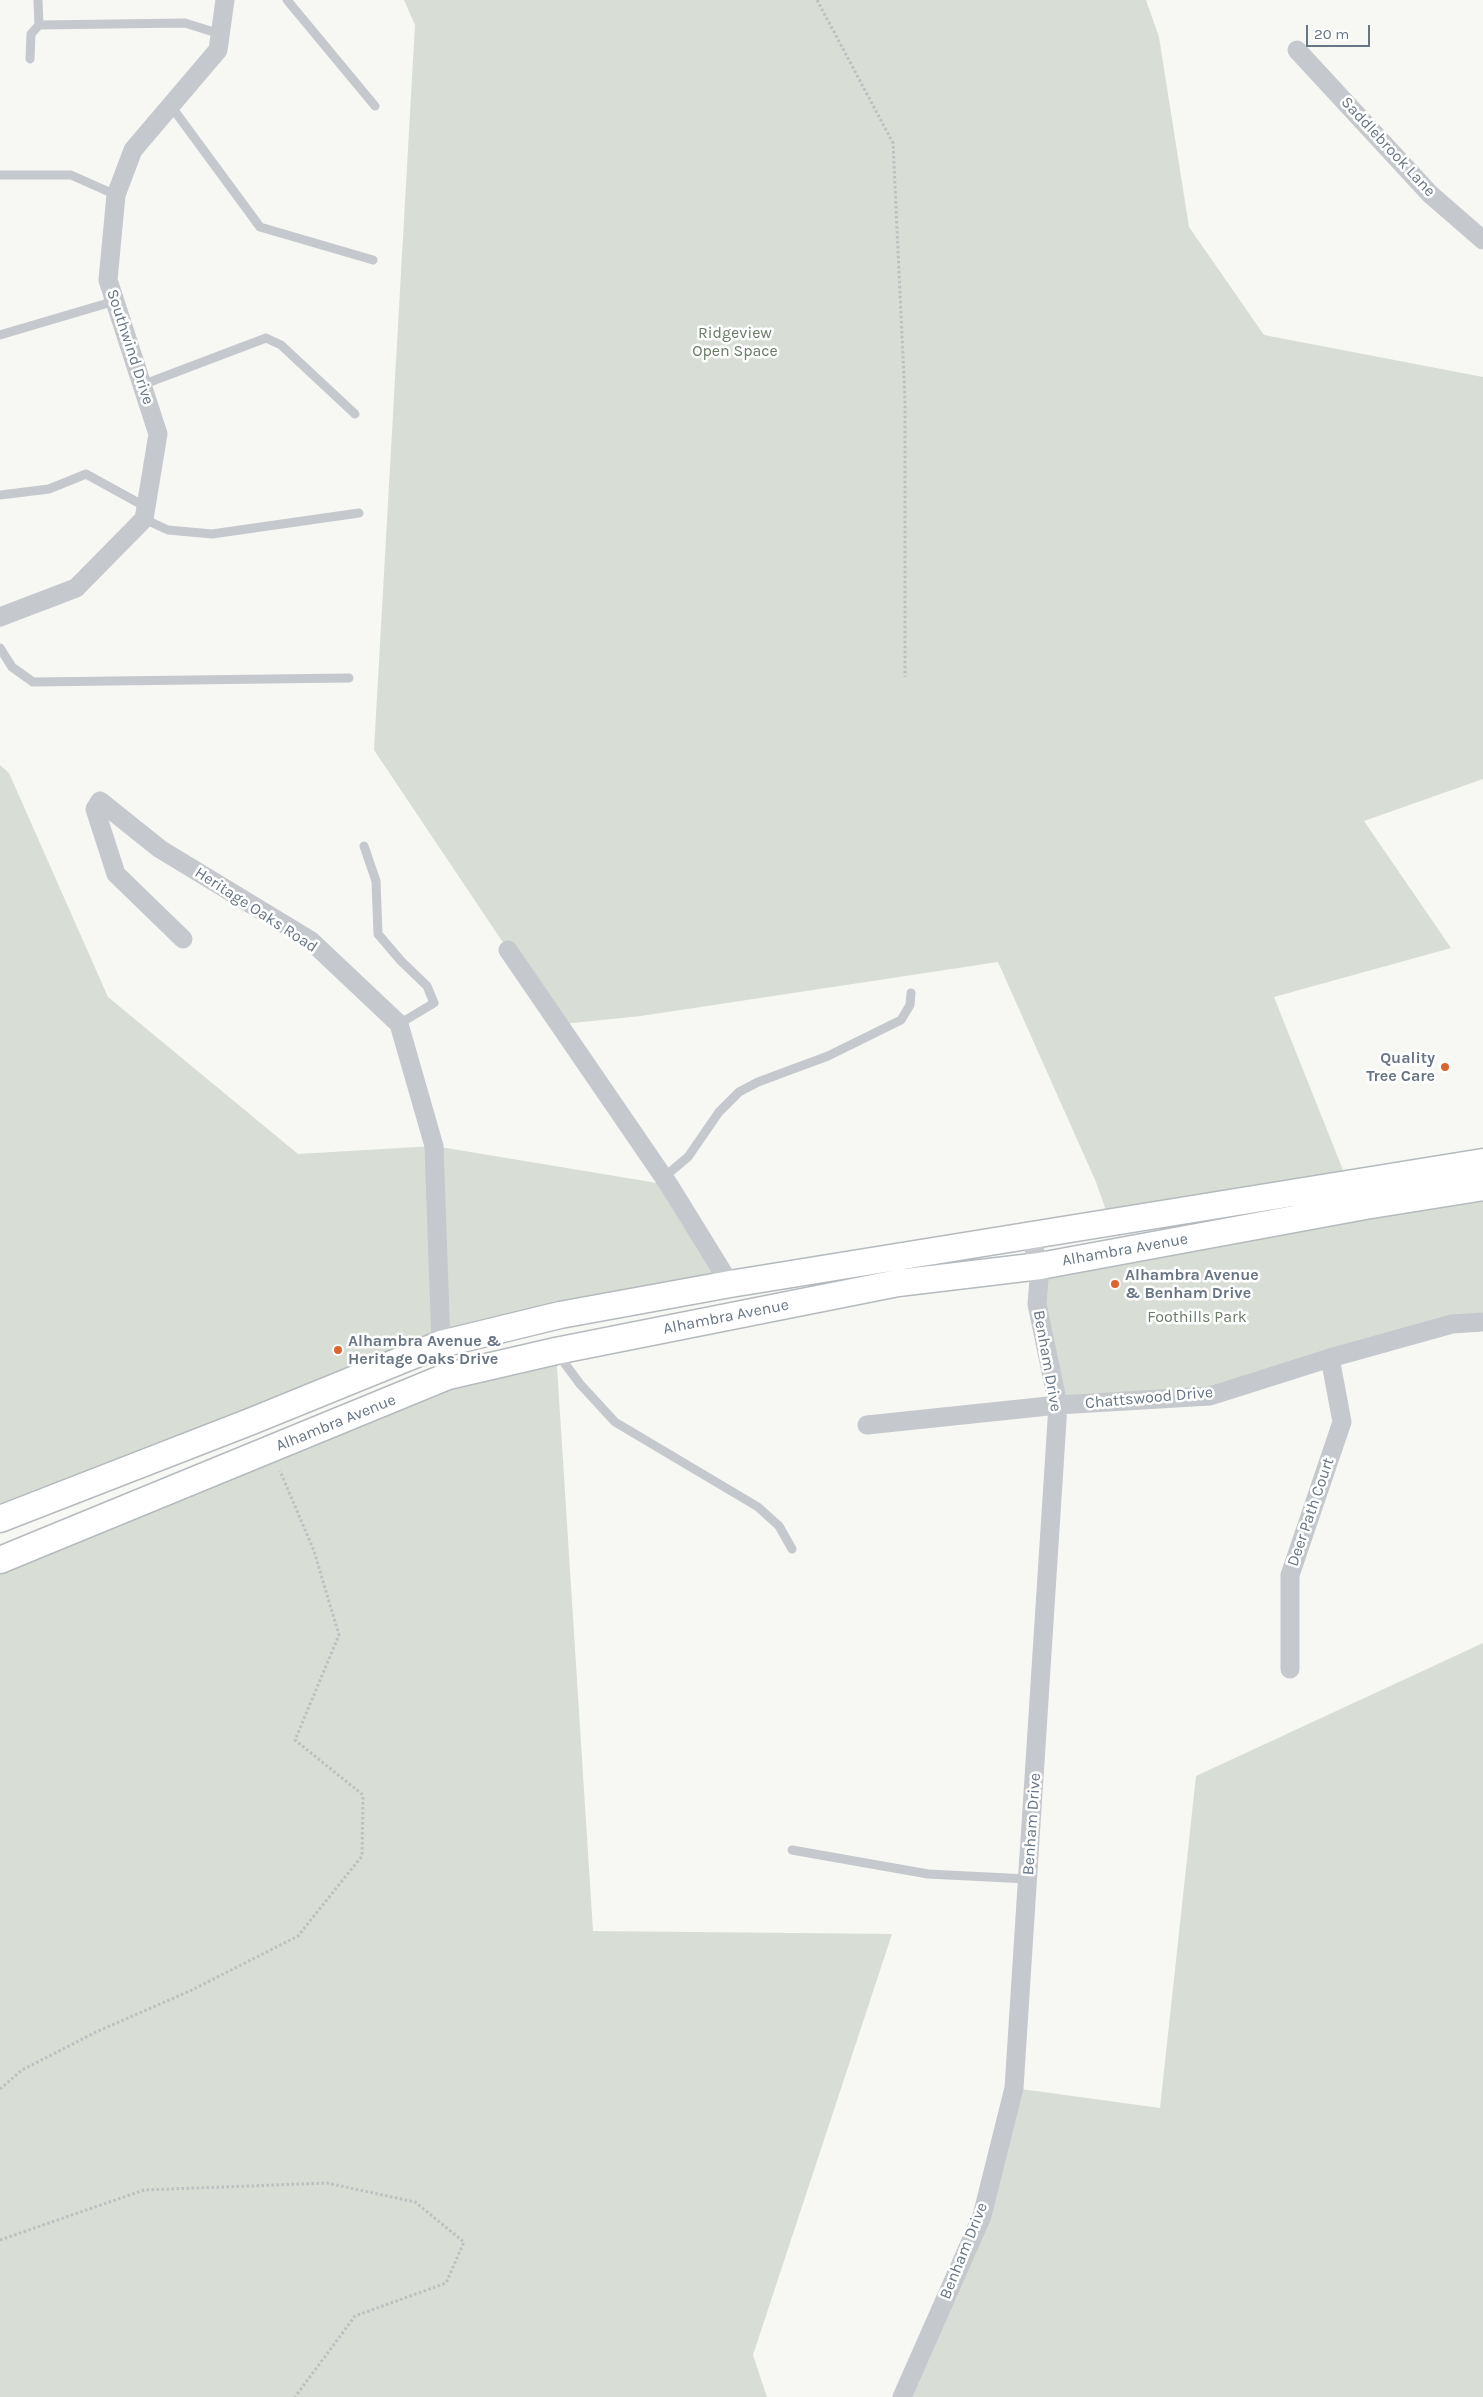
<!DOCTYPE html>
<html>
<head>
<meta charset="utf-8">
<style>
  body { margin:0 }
  #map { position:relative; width:1483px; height:2397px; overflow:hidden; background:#f7f7f4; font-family:Karla,sans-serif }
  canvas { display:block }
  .scale { position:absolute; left:1306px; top:25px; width:64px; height:22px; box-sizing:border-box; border:2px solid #677584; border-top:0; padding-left:6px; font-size:15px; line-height:18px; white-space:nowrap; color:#677584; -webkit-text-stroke:4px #fff; paint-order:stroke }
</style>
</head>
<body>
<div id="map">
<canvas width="1483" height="2397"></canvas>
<div class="scale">20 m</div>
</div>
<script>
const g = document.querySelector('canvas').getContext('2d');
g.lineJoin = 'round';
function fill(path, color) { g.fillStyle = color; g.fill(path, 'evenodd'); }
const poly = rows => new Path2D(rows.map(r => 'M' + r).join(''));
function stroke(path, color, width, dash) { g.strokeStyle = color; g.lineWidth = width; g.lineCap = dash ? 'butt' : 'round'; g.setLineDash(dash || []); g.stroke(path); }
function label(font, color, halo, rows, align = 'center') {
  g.font = font + ' Karla,sans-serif'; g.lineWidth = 5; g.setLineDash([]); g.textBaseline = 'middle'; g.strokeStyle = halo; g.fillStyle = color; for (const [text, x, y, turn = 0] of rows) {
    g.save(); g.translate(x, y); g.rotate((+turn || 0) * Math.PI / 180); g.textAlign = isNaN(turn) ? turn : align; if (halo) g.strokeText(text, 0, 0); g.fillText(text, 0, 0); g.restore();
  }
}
fill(poly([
  [404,0,1146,0,1159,37,1189,227,1264,335,1483,377,1483,779,1364,821,1451,948,1274,997,1349,1185,1110,1222,1096,1182,998,962,641,1016,563,1024,508,950,374,750,415,25],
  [0,765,9,773,108,997,298,1154,434,1146,669,1185,730,1284,560,1315,0,1519],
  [1483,1187,1483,1322,1210,1396,1058,1405,1040,1266],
  [556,1351,593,1931,892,1934,753,2355,767,2397,0,2397,0,1560,271,1450],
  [1483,1643,1483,2397,902,2397,982,2216,1014,2088,1160,2108,1196,1776]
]), '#d8ded5');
const secondary = poly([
  [0,1519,252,1421,441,1344,560,1315,730,1284,1483,1162],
  [0,1560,448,1376,556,1351,898,1283,1040,1266,1365,1206,1483,1187]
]);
stroke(secondary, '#b5babe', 29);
stroke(poly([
  [817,0,893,143,905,400,905,677],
  [0,2089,22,2070,96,2032,190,1991,298,1936,362,1856,363,1795,295,1740,339,1635,314,1551,280,1471],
  [0,2240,144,2190,327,2183,415,2202,464,2242,446,2283,355,2316,295,2397]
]), '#bdbfc1', 3, [2.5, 2.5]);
stroke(poly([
  [287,0,375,106],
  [39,25,185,23,220,34],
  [30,59,31,34,39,25,38,0],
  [171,106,260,227,373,260],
  [0,175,71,175,116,195],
  [0,335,115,301],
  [142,385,266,338,281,345,355,414],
  [0,495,49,489,86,474,146,507],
  [144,519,168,530,212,534,359,513],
  [0,648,12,667,33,682,349,678],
  [364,846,376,881,378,934,401,961,427,986,434,1003,399,1024],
  [664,1177,688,1157,719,1112,739,1092,758,1082,828,1056,901,1020,910,1005,911,993],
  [557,1353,580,1384,615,1422,758,1507,779,1526,792,1549],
  [792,1850,928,1874,1028,1879]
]), '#c5c8cc', 9);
stroke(poly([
  [1297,50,1430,194,1483,240],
  [0,617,76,588,144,519,158,434,108,280,116,195,133,150,218,50,225,0],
  [183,939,116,874,95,809,100,801,160,849,310,940,399,1024,434,1146,441,1344,448,1376],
  [508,950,669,1185,730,1284],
  [867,1425,1058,1405,1210,1396,1330,1358,1452,1324,1483,1322],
  [1290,1669,1290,1575,1342,1422,1330,1358],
  [902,2397,982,2216,1014,2088,1058,1405,1037,1304,1040,1266,1029,1235]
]), '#c5c8cc', 19);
stroke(secondary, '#fff', 26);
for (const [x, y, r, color] of [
  [1445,1067,5,"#db6430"],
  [1115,1284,5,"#db6430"],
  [338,1350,5,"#db6430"]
]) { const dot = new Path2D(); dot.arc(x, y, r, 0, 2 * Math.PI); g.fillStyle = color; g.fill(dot); stroke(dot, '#fff', 2); }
label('16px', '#677584', '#fff', [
  ["Saddlebrook Lane",1388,147,47],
  ["Southwind Drive",130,347,72],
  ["Heritage Oaks Road",256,910,33],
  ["Alhambra Avenue",1125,1250,-10],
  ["Alhambra Avenue",726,1317,-11],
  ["Benham Drive",1047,1361,80],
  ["Chattswood Drive",1149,1398,-5],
  ["Alhambra Avenue",336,1423,-22],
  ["Deer Path Court",1311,1512,-71],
  ["Benham Drive",1032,1824,-86],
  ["Benham Drive",964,2251,-68]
]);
label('16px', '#697b66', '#fff', [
  ["Ridgeview",735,333],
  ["Open Space",735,351],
  ["Foothills Park",1197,1317]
]);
label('bold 16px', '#677584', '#fff', [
  ["Quality",1435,1058,"right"],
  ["Tree Care",1435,1076,"right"],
  ["Alhambra Avenue",1125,1275],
  ["& Benham Drive",1125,1293],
  ["Alhambra Avenue &",348,1341],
  ["Heritage Oaks Drive",348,1359]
], 'left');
</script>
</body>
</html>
